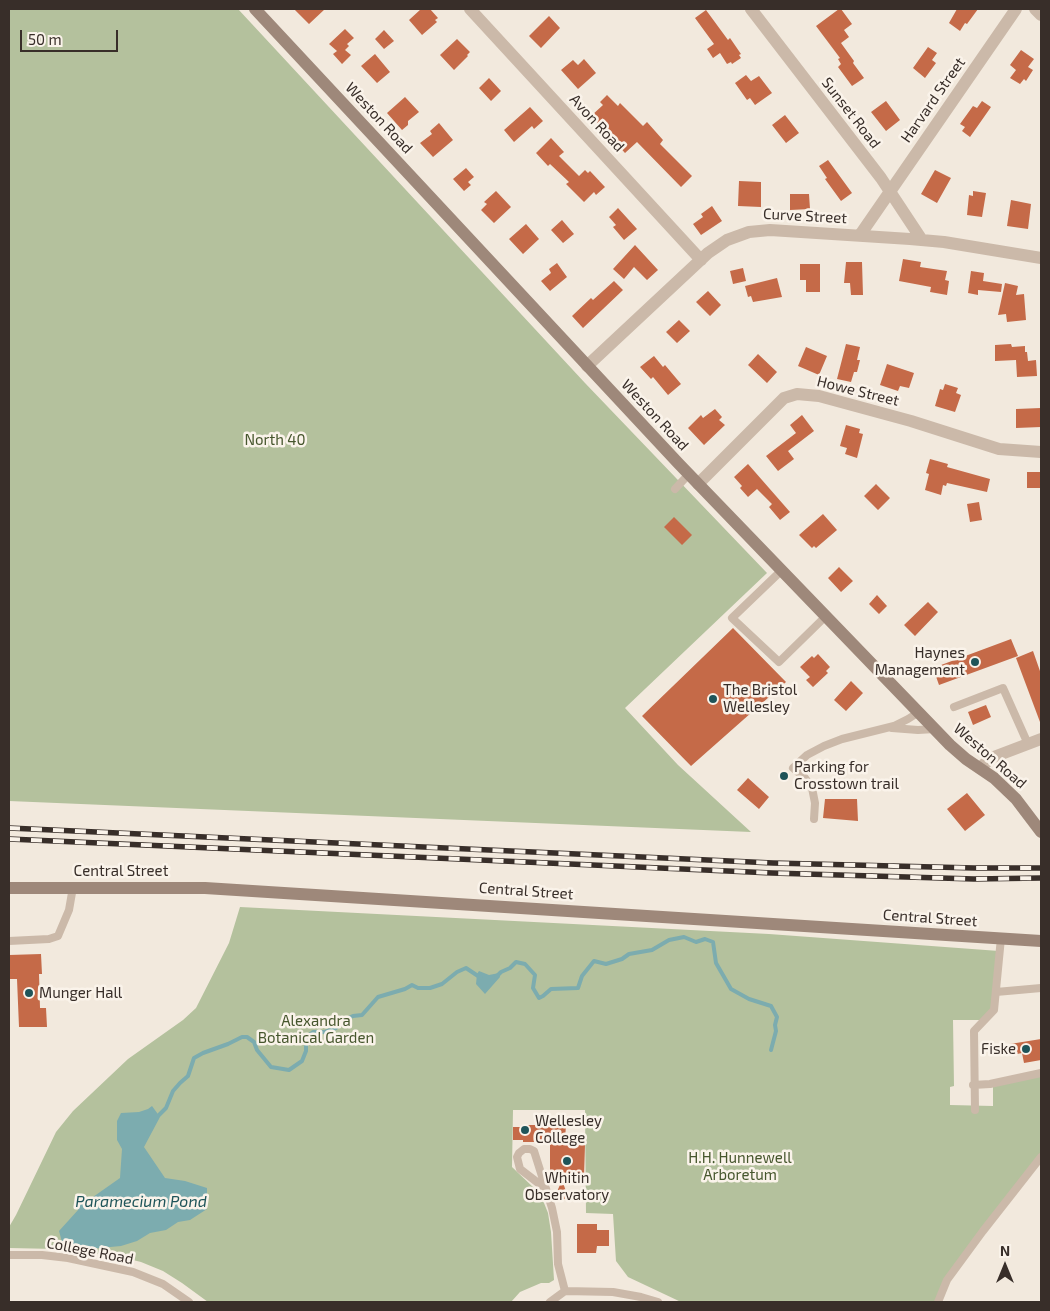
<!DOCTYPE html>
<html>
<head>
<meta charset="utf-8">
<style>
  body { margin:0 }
  #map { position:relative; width:1050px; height:1311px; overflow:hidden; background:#f2e9dd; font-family:"Exo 2",sans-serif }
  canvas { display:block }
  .frame { position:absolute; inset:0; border:10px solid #382e29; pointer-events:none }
  .north { position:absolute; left:980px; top:1241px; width:50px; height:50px; -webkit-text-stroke:4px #faf3ea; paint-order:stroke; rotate:0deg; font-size:14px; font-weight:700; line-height:20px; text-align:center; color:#382e29 }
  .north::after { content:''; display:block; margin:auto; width:18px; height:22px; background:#382e29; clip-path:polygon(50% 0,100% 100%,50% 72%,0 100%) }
  .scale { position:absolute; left:20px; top:30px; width:98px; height:22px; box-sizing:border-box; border:2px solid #382e29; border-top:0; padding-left:6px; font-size:15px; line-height:18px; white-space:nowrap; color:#382e29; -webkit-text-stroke:4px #faf3ea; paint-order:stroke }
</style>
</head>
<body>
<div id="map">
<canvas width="1050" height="1311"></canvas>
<div class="frame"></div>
<div class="north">N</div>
<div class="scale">50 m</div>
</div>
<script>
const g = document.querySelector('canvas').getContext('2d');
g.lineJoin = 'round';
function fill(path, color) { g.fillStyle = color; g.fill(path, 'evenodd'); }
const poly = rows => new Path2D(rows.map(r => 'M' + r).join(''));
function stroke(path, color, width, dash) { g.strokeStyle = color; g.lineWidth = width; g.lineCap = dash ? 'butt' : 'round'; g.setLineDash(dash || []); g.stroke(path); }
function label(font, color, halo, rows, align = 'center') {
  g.font = font + ' "Exo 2",sans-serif'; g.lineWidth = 5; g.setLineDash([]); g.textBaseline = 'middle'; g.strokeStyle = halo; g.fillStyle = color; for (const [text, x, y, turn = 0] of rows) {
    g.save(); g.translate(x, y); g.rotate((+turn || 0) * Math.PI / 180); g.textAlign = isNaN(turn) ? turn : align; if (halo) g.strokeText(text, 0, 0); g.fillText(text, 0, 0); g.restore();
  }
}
fill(poly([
  [9,9,238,9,585,383,767,573,625,708,678,765,751,832,9,801],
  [240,907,769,934,999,951,994,1010,984,1020,953,1020,954,1086,950,1087,950,1105,993,1106,993,1083,1041,1073,1041,1157,947,1280,938,1302,681,1302,628,1277,616,1261,613,1214,586,1213,585,1110,513,1110,512,1167,534,1188,542,1198,548,1213,551,1232,554,1280,549,1283,541,1283,520,1292,511,1302,208,1302,182,1283,163,1271,141,1262,117,1256,57,1249,9,1248,9,1227,16,1215,56,1132,73,1111,128,1059,183,1020,196,1008,229,943]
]), '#b4c19d');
fill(poly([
  [479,971,489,975,499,973,500,977,485,994,476,984,477,974],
  [152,1106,160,1117,144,1147,165,1178,185,1181,207,1188,207,1209,190,1220,178,1222,166,1230,150,1233,137,1241,121,1246,89,1249,62,1242,59,1231,78,1210,80,1204,93,1197,120,1178,122,1149,117,1140,117,1121,121,1113,139,1112,148,1109]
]), '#7cacaf');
stroke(poly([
  [496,977,501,972,510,968,516,962,525,964,535,975,533,988,539,998,543,996,551,989,578,988,582,976,594,961,606,964,622,959,629,954,652,950,669,940,684,937,696,942,705,939,713,942,716,963,731,989,749,999,771,1006,777,1017,775,1025,776,1031,771,1050],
  [159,1115,166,1108,173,1091,180,1083,188,1076,194,1058,203,1053,228,1044,242,1037,247,1037,254,1042,257,1050,271,1067,289,1070,302,1061,306,1051,306,1038,313,1032,325,1032,336,1028,342,1021,353,1016,362,1015,378,997,405,989,412,985,418,988,430,988,442,984,457,972,466,968,481,978]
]), '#7cacaf', 4);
fill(poly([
  [294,9,325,9,309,24],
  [421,9,430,9,438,18,435,20,437,22,422,35,409,20],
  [839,9,841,9,852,24,844,30,849,37,841,43,854,61,853,63,864,78,852,86,838,67,841,64,838,59,840,58,816,26],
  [957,9,978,9,967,24,965,23,960,31,949,23],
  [706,10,728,40,730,38,741,54,739,55,741,58,732,64,731,62,727,64,720,53,713,58,707,49,714,44,695,18],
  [549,16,560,28,541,48,529,36],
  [345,29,354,38,347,44,349,46,345,50,351,55,342,64,333,54,337,51,329,44],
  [384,30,394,41,384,49,375,39],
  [457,39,470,52,467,55,468,56,454,70,440,55],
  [928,47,937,53,932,60,936,63,925,78,913,68],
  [1021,50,1034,59,1028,67,1033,70,1026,81,1024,79,1020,84,1010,78,1016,70,1010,65],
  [375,54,390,72,377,83,361,66],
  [584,59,596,73,578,89,561,70,573,60,578,65],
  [746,75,751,81,759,76,772,93,755,105,750,98,747,100,735,83],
  [489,78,501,91,491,101,479,88],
  [607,95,618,106,620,103,643,126,647,122,663,140,660,144,692,176,681,187,637,142,625,153,591,116,603,105,600,102],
  [405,97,419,112,408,121,408,125,402,130,387,113],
  [886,101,900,120,886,131,871,112],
  [982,101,991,107,970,137,962,131,965,127,960,124,973,106,977,108],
  [530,107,543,121,534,129,532,126,514,142,504,130],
  [785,115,799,133,786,143,772,125],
  [439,123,453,140,433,157,420,143,432,134,430,131],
  [551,138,564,152,559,156,579,176,585,170,588,173,590,171,605,187,596,195,594,192,584,202,566,184,569,182,550,164,548,166,536,153],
  [828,160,852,193,841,201,825,179,827,178,819,166],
  [466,168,474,177,468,182,471,185,464,191,453,179],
  [935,170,951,178,937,203,921,194],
  [739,181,761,182,761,207,738,206],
  [496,191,511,207,494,223,481,210,487,204,484,202],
  [973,191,986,193,982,217,967,215,969,195,973,196],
  [790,194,809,194,810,209,790,210],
  [1011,200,1031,204,1028,229,1007,226],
  [712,206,722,221,701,235,693,224,703,217,701,214],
  [618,208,637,229,624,240,613,227,616,225,609,217],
  [562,220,574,234,563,243,551,230],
  [526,224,539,239,523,254,509,239],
  [635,245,658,270,647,280,634,267,624,279,613,269],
  [903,259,921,262,920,267,947,271,945,280,949,281,947,295,930,292,931,287,899,281],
  [846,262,862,262,863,295,851,295,850,283,844,283],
  [557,263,567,277,550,291,541,281,551,273,549,269],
  [800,264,820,264,820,292,806,292,806,280,800,280],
  [743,268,746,281,733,284,730,271],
  [971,271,984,273,983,281,1002,284,1001,292,978,290,978,295,968,293],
  [777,278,782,297,753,302,751,296,748,297,745,286],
  [614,281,623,290,583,328,572,316,591,298,593,300],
  [1005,283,1018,286,1016,295,1024,294,1026,320,1007,322,1006,314,998,315],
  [708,291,721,305,710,316,696,302],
  [679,320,690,331,677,343,666,332],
  [846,344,860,347,857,360,860,360,857,372,854,372,851,382,837,379],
  [1011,344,1012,347,1025,346,1025,352,1027,352,1028,361,1036,360,1037,376,1017,377,1016,360,995,361,995,345],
  [806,347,827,356,819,375,798,366],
  [758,354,777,372,767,383,748,365],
  [654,356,663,367,665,365,681,384,668,395,653,377,651,379,640,367],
  [887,364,914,373,909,388,900,386,898,391,880,385],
  [945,384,958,388,956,393,961,395,955,412,935,406,940,389,943,390],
  [1041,408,1041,427,1016,428,1016,409],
  [715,409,722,417,719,420,725,425,704,445,688,428,701,415,703,418],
  [802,415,814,431,788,451,794,459,778,471,766,456,796,433,790,425],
  [846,425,860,429,859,433,863,434,857,458,845,454,847,448,840,446],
  [930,459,948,464,947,467,990,479,987,492,947,483,946,486,943,485,941,495,925,490,929,474,926,473],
  [748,464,790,512,780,520,769,507,772,504,757,489,748,497,740,488,742,486,734,477],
  [1027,472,1041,472,1041,488,1027,488],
  [876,484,890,498,878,510,864,496],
  [979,502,982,520,970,522,967,504],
  [823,514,837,530,816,548,814,546,812,548,799,535],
  [674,517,692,535,682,545,664,527],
  [839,567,853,581,841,592,828,578],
  [877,595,887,606,879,614,869,604],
  [928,602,938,612,915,636,904,625],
  [733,628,786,682,691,766,642,716],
  [1011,639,1018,656,939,685,933,668],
  [1033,651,1041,674,1040,722,1016,658],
  [818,654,830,667,826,671,828,673,813,687,806,680,810,677,800,667,812,656,814,658],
  [851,681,863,693,846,711,834,700],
  [986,705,991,717,973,725,968,712],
  [748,778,769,797,759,809,737,790],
  [967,793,985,815,965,831,947,809],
  [825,799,857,799,858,821,823,818],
  [41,954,42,974,39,974,40,1008,46,1008,47,1027,19,1027,17,979,9,979,9,955],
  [1041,1039,1041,1060,1024,1063,1022,1053,1012,1055,1010,1044],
  [523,1125,566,1125,565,1139,575,1139,575,1145,585,1145,584,1177,572,1177,572,1179,550,1179,550,1142,523,1142,523,1140,513,1140,513,1127,523,1127],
  [562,1180,567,1194,566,1198,562,1200,558,1198,556,1194],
  [577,1224,597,1224,597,1230,609,1230,609,1246,597,1246,596,1253,577,1253]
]), '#c56a48');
stroke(poly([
  [675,489,689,474],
  [782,570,732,618,779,662,826,616],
  [954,707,1003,688,1028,744],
  [892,728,918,730,935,729],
  [814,819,815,803,812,788,805,778,793,768,807,755,824,746,842,739,894,726,908,719,919,712],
  [9,941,49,939,58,936,69,910,73,887],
  [996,992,1041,988],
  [973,1085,990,1084,1041,1073],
  [975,1110,974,1031,994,1010,1001,938],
  [546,1189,520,1169,517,1157,519,1153,524,1149,530,1149,534,1151,552,1208,557,1232,558,1264,565,1291,613,1292,641,1297,658,1302],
  [9,1255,42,1255,68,1258,133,1272,163,1284,189,1302],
  [550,1302,565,1291],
  [938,1302,947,1280,983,1231,1041,1157]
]), '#cbb9a9', 8);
stroke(poly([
  [470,9,701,260],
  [751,9,881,178,922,240],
  [1035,9,1041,15],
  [860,235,1016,9],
  [587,366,708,253,727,240,749,232,770,230,910,239,944,242,1041,258],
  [698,484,784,398,797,394,819,396,911,421,999,449,1041,452]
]), '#cbb9a9', 12);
stroke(poly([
  [980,768,991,758,1041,739]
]), '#cbb9a9', 12);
stroke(poly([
  [255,9,679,464,950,745,966,759,994,778,1016,799,1041,832],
  [9,888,205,888,1041,941]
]), '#9e887a', 12);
const rail = poly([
  [9,828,773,863,974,868,1041,868],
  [9,839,772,873,974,879,1041,878]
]);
stroke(rail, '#382e29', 5.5);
stroke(rail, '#faf3ea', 4, [11]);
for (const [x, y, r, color] of [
  [975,662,5,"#1e5459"],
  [713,699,5,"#1e5459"],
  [784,776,5,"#1e5459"],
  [29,993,5,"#1e5459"],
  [1026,1049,5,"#1e5459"],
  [525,1130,5,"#1e5459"],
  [567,1161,5,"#1e5459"]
]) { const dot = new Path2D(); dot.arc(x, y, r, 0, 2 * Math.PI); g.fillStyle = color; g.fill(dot); stroke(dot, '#faf3ea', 2); }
label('15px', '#382e29', '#faf3ea', [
  ["Harvard Street",933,100,-55],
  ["Sunset Road",851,113,52],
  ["Weston Road",379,118,47],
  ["Avon Road",597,123,47],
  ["Curve Street",805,216,3],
  ["Howe Street",858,391,14],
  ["Weston Road",655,415,47],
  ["Weston Road",990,756,41],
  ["Central Street",121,871],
  ["Central Street",526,891,4],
  ["Central Street",930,918,4],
  ["College Road",90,1251,11]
]);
label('15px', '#46562d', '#faf3ea', [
  ["North 40",275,440],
  ["Alexandra",316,1021],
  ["Botanical Garden",316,1038],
  ["H.H. Hunnewell",740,1158],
  ["Arboretum",740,1175]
]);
label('15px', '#382e29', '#faf3ea', [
  ["Haynes",965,653,"right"],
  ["Management",965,670,"right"],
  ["The Bristol",723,690],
  ["Wellesley",723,707],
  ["Parking for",794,767],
  ["Crosstown trail",794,784],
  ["Munger Hall",39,993],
  ["Fiske",1016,1049,"right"],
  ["Wellesley",535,1121],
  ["College",535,1138],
  ["Whitin",567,1178,"center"],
  ["Observatory",567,1195,"center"]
], 'left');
label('italic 16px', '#1e5459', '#faf3ea', [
  ["Paramecium Pond",141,1202]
]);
</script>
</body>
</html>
